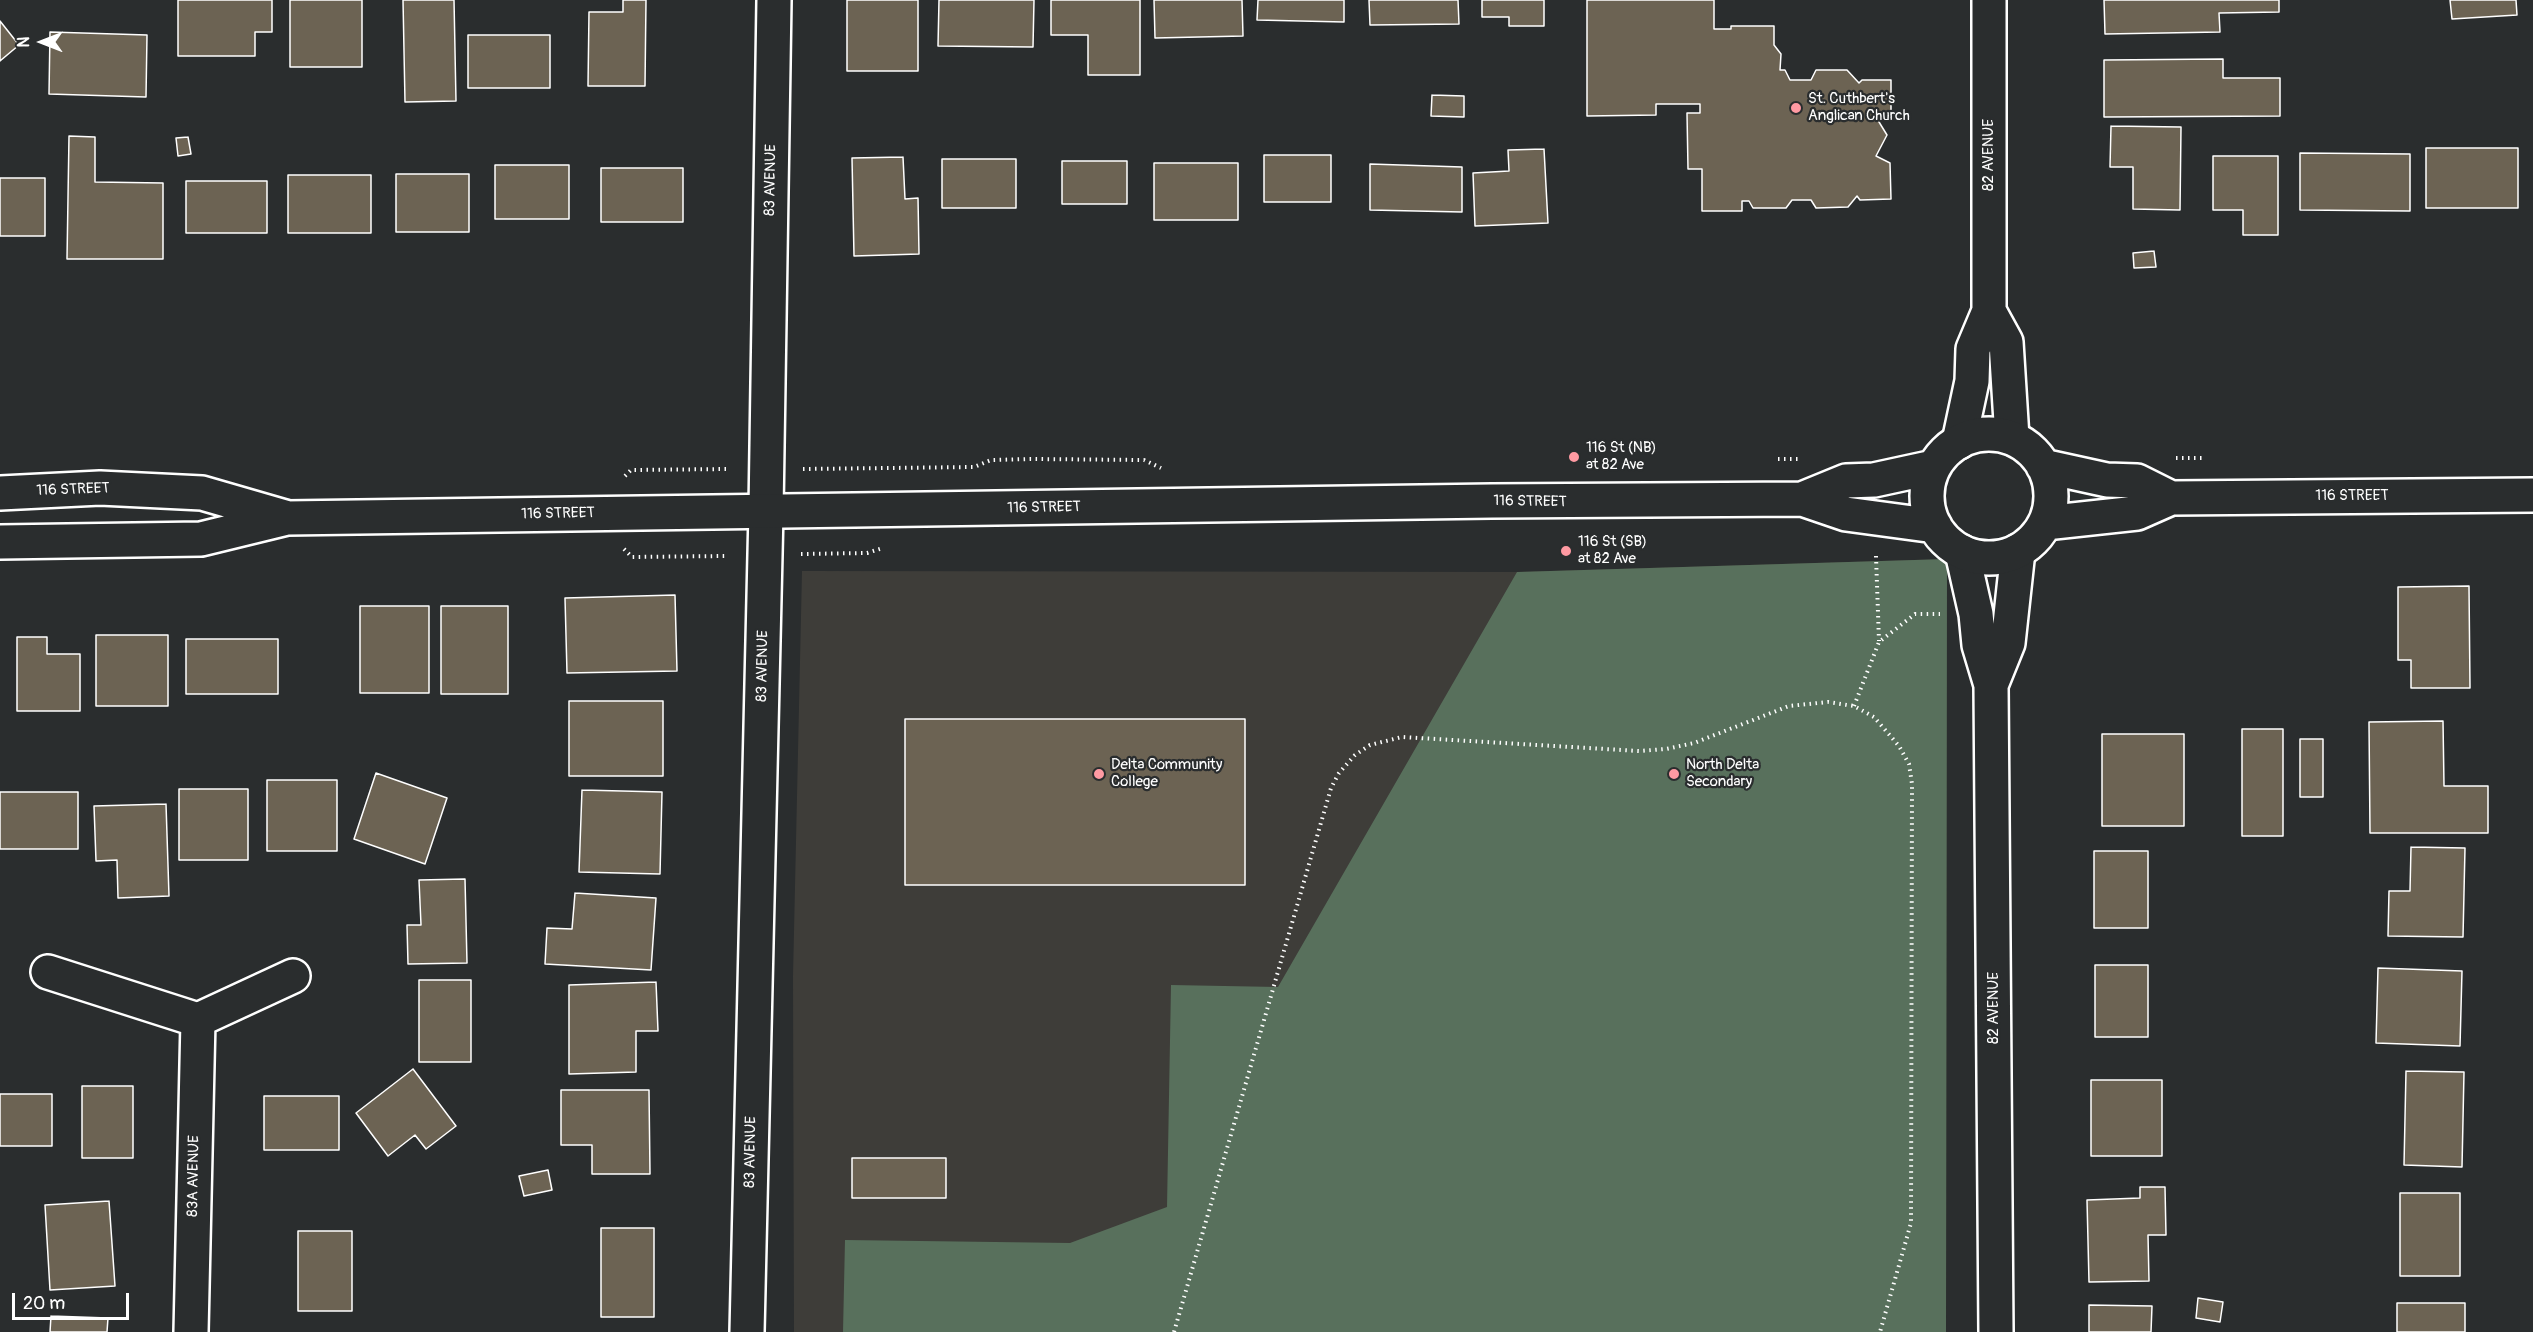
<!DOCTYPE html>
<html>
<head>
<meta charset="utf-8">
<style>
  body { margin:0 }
  #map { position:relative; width:2533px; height:1332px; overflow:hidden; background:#2a2d2e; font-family:Pangolin,sans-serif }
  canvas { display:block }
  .north { position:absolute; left:12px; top:12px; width:60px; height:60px; -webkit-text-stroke:4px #2a2d2e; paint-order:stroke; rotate:270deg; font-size:16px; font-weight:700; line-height:24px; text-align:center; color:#fff }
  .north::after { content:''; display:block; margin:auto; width:21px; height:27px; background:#fff; clip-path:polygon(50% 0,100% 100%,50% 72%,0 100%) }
  .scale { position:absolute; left:12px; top:1293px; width:117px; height:27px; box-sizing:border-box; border:3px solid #fff; border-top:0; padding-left:8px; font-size:18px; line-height:21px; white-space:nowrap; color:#fff; -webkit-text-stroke:4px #2a2d2e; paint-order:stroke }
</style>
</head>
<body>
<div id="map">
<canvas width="2533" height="1332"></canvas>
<div class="north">N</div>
<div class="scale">20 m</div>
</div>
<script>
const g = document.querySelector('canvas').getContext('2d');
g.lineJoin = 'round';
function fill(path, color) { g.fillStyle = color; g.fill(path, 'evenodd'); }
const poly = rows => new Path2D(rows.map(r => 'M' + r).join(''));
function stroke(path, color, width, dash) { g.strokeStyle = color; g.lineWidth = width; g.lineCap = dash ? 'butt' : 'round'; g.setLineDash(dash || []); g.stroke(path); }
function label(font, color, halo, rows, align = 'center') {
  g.font = font + ' Pangolin,sans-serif'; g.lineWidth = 4.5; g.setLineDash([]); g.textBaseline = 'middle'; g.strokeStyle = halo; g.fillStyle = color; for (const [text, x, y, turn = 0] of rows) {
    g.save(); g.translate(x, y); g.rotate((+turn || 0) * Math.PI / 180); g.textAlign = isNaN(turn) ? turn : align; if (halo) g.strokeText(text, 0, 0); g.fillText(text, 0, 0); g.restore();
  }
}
fill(poly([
  [1947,559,1946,1332,794,1332,793,976,802,571,1517,572]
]), '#3e3d39');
fill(poly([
  [1947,559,1946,1332,843,1332,845,1240,1070,1243,1167,1207,1171,985,1278,987,1517,572]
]), '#58705c');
const building = poly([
  [178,0,272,0,272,32,255,32,255,56,178,56,178,0],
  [290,0,362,0,362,67,290,67,290,0],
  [403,0,454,0,456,101,405,102,403,0],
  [623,0,646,0,645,86,588,86,589,12,623,12,623,0],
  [847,0,918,0,918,71,847,71,847,0],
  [939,0,1034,0,1033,47,938,46,939,0],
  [1051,0,1140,0,1140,75,1088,75,1088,35,1051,35,1051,0],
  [1154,0,1242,0,1243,36,1155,38,1154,0],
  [1258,0,1344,0,1344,22,1257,20,1258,0],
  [1369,0,1458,0,1459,24,1370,25,1369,0],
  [1482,0,1544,0,1544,26,1509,26,1509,17,1482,17,1482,0],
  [1587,0,1714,0,1714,29,1731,29,1731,26,1774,26,1774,45,1781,54,1780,70,1785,70,1790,80,1811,80,1816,70,1847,70,1859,83,1862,80,1891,80,1891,115,1879,122,1887,135,1876,156,1890,163,1891,199,1860,200,1857,196,1848,207,1816,208,1811,200,1792,200,1786,208,1753,208,1749,201,1742,201,1742,211,1702,211,1702,169,1688,169,1687,113,1700,113,1700,104,1656,104,1656,115,1587,116,1587,0],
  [2104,0,2279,0,2279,12,2219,13,2220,32,2105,34,2104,0],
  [2450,0,2516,0,2517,15,2452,19,2450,0],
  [0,21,19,45,0,61,0,21],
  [50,32,147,35,146,97,49,94,50,32],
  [468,35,550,35,550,88,468,88,468,35],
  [2223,59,2223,78,2280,78,2280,116,2104,117,2104,60,2223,59],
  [1432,95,1464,96,1464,117,1431,116,1432,95],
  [2111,126,2181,127,2180,210,2133,209,2133,167,2110,167,2111,126],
  [69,136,95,137,95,182,163,183,163,259,67,259,69,136],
  [188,137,191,154,178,156,176,138,188,137],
  [2426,148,2518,148,2518,208,2426,208,2426,148],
  [1544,149,1548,223,1475,226,1473,173,1509,171,1508,150,1544,149],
  [2300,153,2410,154,2410,211,2300,210,2300,153],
  [1264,155,1331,155,1331,202,1264,202,1264,155],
  [2213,156,2278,156,2278,235,2243,235,2243,210,2213,210,2213,156],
  [903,157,905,199,918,198,919,254,854,256,852,158,903,157],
  [942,159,1016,159,1016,208,942,208,942,159],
  [1062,161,1127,161,1127,204,1062,204,1062,161],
  [1154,163,1238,163,1238,220,1154,220,1154,163],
  [1370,164,1462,167,1462,212,1370,210,1370,164],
  [495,165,569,165,569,219,495,219,495,165],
  [601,168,683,168,683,222,601,222,601,168],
  [396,174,469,174,469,232,396,232,396,174],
  [288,175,371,175,371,233,288,233,288,175],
  [0,178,45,178,45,236,0,236,0,178],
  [186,181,267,181,267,233,186,233,186,181],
  [2154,251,2156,267,2134,268,2133,253,2154,251],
  [2469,586,2470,688,2411,688,2411,660,2398,660,2398,587,2469,586],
  [675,595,677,671,567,673,565,598,675,595],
  [360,606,429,606,429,693,360,693,360,606],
  [441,606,508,606,508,694,441,694,441,606],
  [96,635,168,635,168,706,96,706,96,635],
  [17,637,47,637,47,654,80,654,80,711,17,711,17,637],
  [186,639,278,639,278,694,186,694,186,639],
  [569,701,663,701,663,776,569,776,569,701],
  [905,719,1245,719,1245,885,905,885,905,719],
  [2443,721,2444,786,2488,786,2488,833,2370,833,2369,722,2443,721],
  [2242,729,2283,729,2283,836,2242,836,2242,729],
  [2102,734,2184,734,2184,826,2102,826,2102,734],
  [2300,739,2323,739,2323,797,2300,797,2300,739],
  [376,773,447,798,425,864,354,839,376,773],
  [267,780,337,780,337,851,267,851,267,780],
  [179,789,248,789,248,860,179,860,179,789],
  [582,790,662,792,660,874,579,872,582,790],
  [0,792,78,792,78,849,0,849,0,792],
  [166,804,169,896,118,898,117,860,96,861,94,806,166,804],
  [2411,847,2465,848,2463,937,2388,936,2389,891,2410,891,2411,847],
  [2094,851,2148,851,2148,928,2094,928,2094,851],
  [465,879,467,963,408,964,407,925,421,925,419,880,465,879],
  [575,893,656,898,651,970,545,964,547,928,572,929,575,893],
  [2095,965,2148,965,2148,1037,2095,1037,2095,965],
  [2378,968,2462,971,2460,1046,2376,1043,2378,968],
  [419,980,471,980,471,1062,419,1062,419,980],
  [656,982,658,1031,636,1031,636,1072,569,1074,569,985,656,982],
  [413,1069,456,1126,426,1149,415,1135,388,1156,356,1113,413,1069],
  [2406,1071,2464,1072,2462,1167,2404,1165,2406,1071],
  [2091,1080,2162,1080,2162,1156,2091,1156,2091,1080],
  [82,1086,133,1086,133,1158,82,1158,82,1086],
  [561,1090,649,1090,650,1174,592,1174,592,1145,561,1145,561,1090],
  [0,1094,52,1094,52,1146,0,1146,0,1094],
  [264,1096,339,1096,339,1150,264,1150,264,1096],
  [852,1158,946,1158,946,1198,852,1198,852,1158],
  [548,1170,552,1190,524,1196,519,1176,548,1170],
  [2140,1187,2165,1187,2166,1235,2148,1235,2149,1281,2089,1282,2087,1200,2140,1198,2140,1187],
  [2400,1193,2460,1193,2460,1276,2400,1276,2400,1193],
  [109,1201,115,1286,50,1290,45,1205,109,1201],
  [601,1228,654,1228,654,1317,601,1317,601,1228],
  [298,1231,352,1231,352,1311,298,1311,298,1231],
  [2198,1298,2223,1302,2220,1322,2196,1318,2198,1298],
  [2397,1303,2465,1303,2465,1332,2397,1332,2397,1303],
  [2089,1305,2152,1306,2151,1332,2089,1332,2089,1305],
  [51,1316,108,1318,107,1332,50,1332,51,1316]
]);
fill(building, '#6c6353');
stroke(building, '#fff', 1.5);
const minor = poly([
  [1989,311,2006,342,2012,438],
  [1959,442,1972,381,1973,349,1989,311,1989,0],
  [1962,552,1976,614,1979,645,1991,685,1996,1332],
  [1991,685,2008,643,2018,551],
  [48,972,198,1020,293,976],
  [191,1332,198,1020],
  [747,1332,766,511,774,0]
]);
const tertiary = poly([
  '1927 496a62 62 0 1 1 124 0a62 62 0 1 1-124 0Z',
  [2043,466,2107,480,2137,481,2171,498],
  [0,493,100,488,202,493,285,517],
  [1802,499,1846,481,1874,480,1934,467],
  [2045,523,2137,513,2171,498,2533,495],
  [0,542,201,539,287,518,1492,501,1802,499,1846,514,1935,526]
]);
stroke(minor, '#fff', 38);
stroke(tertiary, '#fff', 38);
stroke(poly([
  [2176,458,2202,458],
  [1778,459,1798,459],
  [803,469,974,467,991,460,1031,459,1144,460,1161,468],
  [625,476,631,470,729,469],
  [624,549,632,557,727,556],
  [801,554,867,553,883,548],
  [1876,556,1879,641],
  [1854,706,1879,642,1915,614,1940,614],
  [1174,1332,1331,788,1339,773,1355,755,1370,745,1402,737,1639,751,1666,749,1694,743,1789,706,1828,702,1854,706,1874,717,1899,746,1909,764,1912,784,1911,1223,1880,1332]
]), '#fff', 4, [1.5, 4.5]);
stroke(minor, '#2a2d2e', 33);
stroke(tertiary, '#2a2d2e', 33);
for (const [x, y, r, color] of [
  [1796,108,6,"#ff9aa2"],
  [1574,457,6,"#ff9aa2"],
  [1566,551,6,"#ff9aa2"],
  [1099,774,6,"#ff9aa2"],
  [1674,774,6,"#ff9aa2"]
]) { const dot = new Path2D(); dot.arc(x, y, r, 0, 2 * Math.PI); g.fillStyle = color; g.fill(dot); stroke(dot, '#2a2d2e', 2); }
label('15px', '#fff', '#2a2d2e', [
  ["St. Cuthbert's",1808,99],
  ["Anglican Church",1808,116],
  ["116 St (NB)",1586,448],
  ["at 82 Ave",1586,465],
  ["116 St (SB)",1578,542],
  ["at 82 Ave",1578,559],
  ["Delta Community",1111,765],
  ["College",1111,782],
  ["North Delta",1686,765],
  ["Secondary",1686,782]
], 'left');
label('15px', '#fff', '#2a2d2e', [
  ["82 AVENUE",1989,155,-90],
  ["83 AVENUE",771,180,-89],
  ["116 STREET",73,490,-2],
  ["116 STREET",2352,496],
  ["116 STREET",1530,502,1],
  ["116 STREET",1044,508,-1],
  ["116 STREET",558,514,-1],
  ["83 AVENUE",763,666,-89],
  ["82 AVENUE",1994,1008,-90],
  ["83 AVENUE",751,1152,-89],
  ["83A AVENUE",194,1176,-89]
]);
</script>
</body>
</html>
